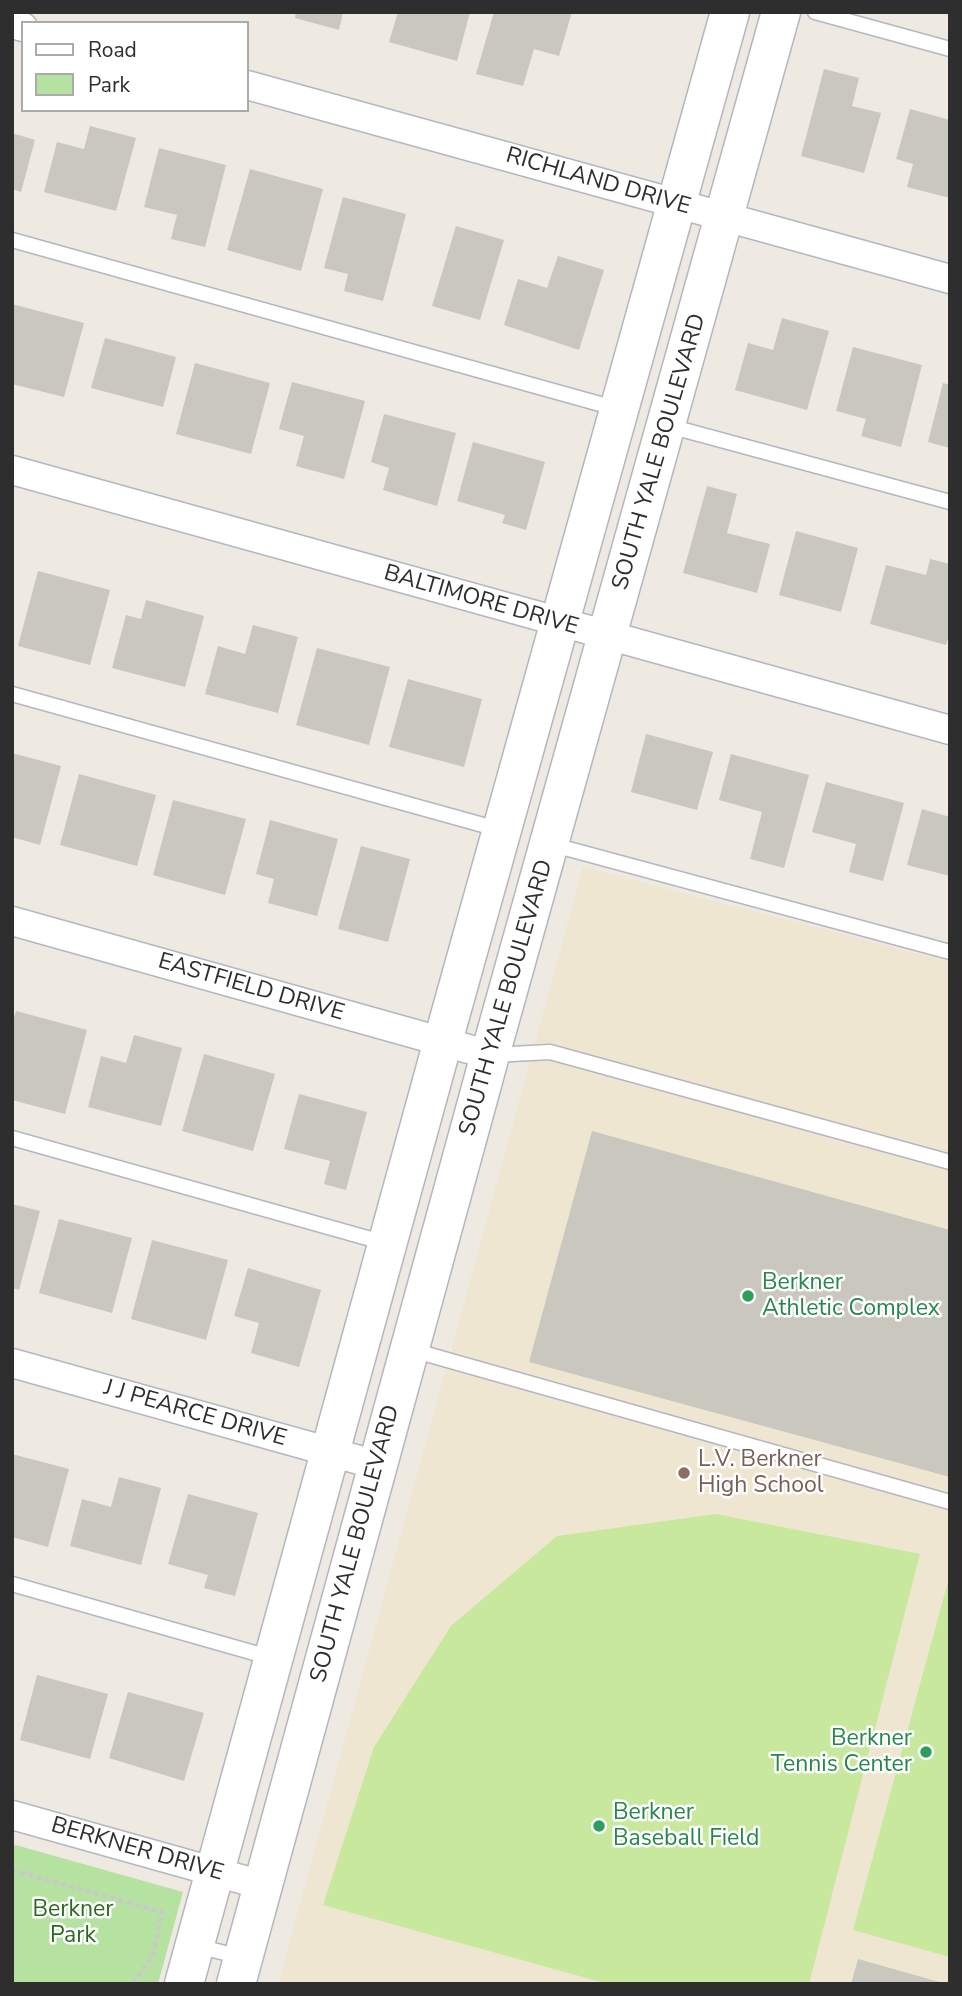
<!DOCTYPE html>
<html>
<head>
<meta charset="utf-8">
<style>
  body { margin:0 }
  #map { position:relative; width:962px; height:1996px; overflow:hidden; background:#eee9e1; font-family:"Nunito Sans",sans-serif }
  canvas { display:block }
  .frame { position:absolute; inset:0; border:14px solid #2e2e2e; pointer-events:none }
  .legend { position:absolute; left:21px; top:21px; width:228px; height:91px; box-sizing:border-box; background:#fff; border:2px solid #ababab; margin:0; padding:9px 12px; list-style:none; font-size:21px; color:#2e2e2e }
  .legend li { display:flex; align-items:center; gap:14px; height:35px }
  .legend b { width:35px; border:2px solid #ababab }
</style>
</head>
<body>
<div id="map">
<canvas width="962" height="1996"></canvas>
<div class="frame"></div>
<ul class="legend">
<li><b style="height:9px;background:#fff"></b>Road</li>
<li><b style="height:19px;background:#b6e2a1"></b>Park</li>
</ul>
</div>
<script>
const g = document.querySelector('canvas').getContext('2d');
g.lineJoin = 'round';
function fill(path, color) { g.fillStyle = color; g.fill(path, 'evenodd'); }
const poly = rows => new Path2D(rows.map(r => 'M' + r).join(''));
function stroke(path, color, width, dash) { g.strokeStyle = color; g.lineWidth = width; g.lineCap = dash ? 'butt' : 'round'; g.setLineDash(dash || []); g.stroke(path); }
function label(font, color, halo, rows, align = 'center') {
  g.font = font + ' "Nunito Sans",sans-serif'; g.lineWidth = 5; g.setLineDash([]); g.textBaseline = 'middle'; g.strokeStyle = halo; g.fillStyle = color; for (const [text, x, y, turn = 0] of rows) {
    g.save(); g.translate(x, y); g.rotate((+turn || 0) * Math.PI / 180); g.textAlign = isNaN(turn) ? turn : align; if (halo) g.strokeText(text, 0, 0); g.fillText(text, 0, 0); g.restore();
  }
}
fill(poly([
  [583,867,950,962,950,1984,278,1984]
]), '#efe6d2');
fill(poly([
  [12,1844,183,1892,158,1984,12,1984]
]), '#b6e2a1');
fill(poly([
  [716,1514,920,1554,809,1984,608,1984,323,1905,374,1747,451,1626,557,1536],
  [950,1574,950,1957,853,1930]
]), '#c7e89d');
fill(poly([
  [296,12,343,12,339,30,295,18],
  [398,12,470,12,457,61,389,42],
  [494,12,572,12,559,56,534,49,523,86,476,74],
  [824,69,859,78,852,106,881,113,864,173,801,156],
  [910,109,950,120,950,198,907,187,913,164,896,159],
  [90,126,136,138,116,211,44,192,57,142,84,149],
  [12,133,35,140,21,192,12,189],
  [159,148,226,165,205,247,171,239,177,215,144,207],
  [250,169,323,189,301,271,227,250],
  [343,197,406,214,383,301,344,291,348,274,324,268],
  [456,226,504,240,480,320,432,306],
  [558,256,604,270,579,350,504,325,518,279,547,288],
  [12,304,84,323,64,397,12,384],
  [782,318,829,331,807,410,735,390,748,343,773,350],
  [105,338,176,357,163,407,91,388],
  [853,347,922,365,901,447,861,436,866,419,836,411],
  [195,363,270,383,251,454,176,434],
  [292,382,365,401,344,479,296,466,304,436,279,429],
  [943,383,950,385,950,448,928,442],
  [384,414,456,433,437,506,383,490,389,468,371,462],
  [473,442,545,462,526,530,502,523,505,515,457,501],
  [707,486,737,494,727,533,770,544,757,593,683,573],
  [796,531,858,548,841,612,779,595],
  [930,559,950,564,950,631,946,645,870,624,886,565,926,575],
  [38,571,110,590,90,665,18,646],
  [146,600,204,616,185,687,112,668,126,615,141,619],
  [253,625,298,637,278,713,205,694,218,646,245,654],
  [317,648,390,667,369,745,296,725],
  [408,679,482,699,464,767,389,747],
  [646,734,713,752,697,810,631,792],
  [12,753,61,766,40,845,12,837],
  [731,754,809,775,784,868,750,859,762,812,719,800],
  [79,774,156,795,137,866,60,845],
  [826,782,904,803,883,881,849,872,856,844,812,832],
  [173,800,246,819,225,895,153,875],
  [922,809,950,817,950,876,907,865],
  [270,820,338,839,317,916,268,903,274,879,256,874],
  [361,846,410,859,388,942,338,929],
  [16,1011,87,1030,65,1114,12,1100,12,1024],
  [134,1035,182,1048,161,1126,88,1107,101,1056,126,1063],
  [204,1054,275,1074,253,1151,182,1131],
  [299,1094,367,1112,346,1190,324,1184,330,1161,284,1149],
  [592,1131,950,1230,950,1477,529,1362],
  [12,1204,40,1211,19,1290,12,1288],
  [59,1219,132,1238,112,1313,39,1293],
  [152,1240,228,1260,206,1340,131,1319],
  [248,1268,321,1290,299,1367,251,1353,259,1323,234,1316],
  [12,1454,69,1469,48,1547,12,1537],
  [119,1477,161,1488,141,1565,70,1546,82,1499,111,1507],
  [188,1494,258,1513,235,1596,204,1588,208,1575,168,1564],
  [37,1675,108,1694,90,1759,20,1740],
  [128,1692,204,1713,184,1781,109,1758],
  [858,1959,943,1983,943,1984,851,1984]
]), '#cac7bf');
const lane = poly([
  [815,12,950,49],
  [12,240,618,409],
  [669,426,950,502],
  [12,694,501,830],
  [550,844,950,952],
  [492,1055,550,1052,950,1162],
  [12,1138,385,1243],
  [412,1350,950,1502],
  [12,1584,272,1658],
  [197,1946,241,1957]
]);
const street = poly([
  [12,24,23,27],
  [247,85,950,279],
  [12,470,950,730],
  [12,921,490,1055],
  [12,1363,377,1465],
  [12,1815,262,1885]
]);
const secondary = poly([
  [184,1984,443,1041,730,12],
  [236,1984,490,1055,781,12]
]);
stroke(lane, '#b5b7c0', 17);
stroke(street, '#b5b7c0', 31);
stroke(secondary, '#b5b7c0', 41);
stroke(poly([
  [12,1870,162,1912,153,1955,133,1984]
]), '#c9c9c9', 4.5, [5, 3.5]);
stroke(lane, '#fff', 14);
stroke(street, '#fff', 28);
stroke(secondary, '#fff', 38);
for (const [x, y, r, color] of [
  [748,1296,7,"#2e9e5b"],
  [684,1473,7,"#8d6e63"],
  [926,1752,7,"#2e9e5b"],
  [599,1826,7,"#2e9e5b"]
]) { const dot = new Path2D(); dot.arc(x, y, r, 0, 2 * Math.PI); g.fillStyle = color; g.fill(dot); stroke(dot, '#fff', 2.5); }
label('23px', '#2e2e2e', '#fff', [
  ["RICHLAND DRIVE",598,182,16],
  ["SOUTH YALE BOULEVARD",660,452,-74],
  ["BALTIMORE DRIVE",481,601,16],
  ["EASTFIELD DRIVE",251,988,16],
  ["SOUTH YALE BOULEVARD",507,998,-74],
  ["J J PEARCE DRIVE",195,1414,16],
  ["SOUTH YALE BOULEVARD",356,1544,-75],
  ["BERKNER DRIVE",137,1850,16]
]);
label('23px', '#27864d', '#fff', [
  ["Berkner",762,1283],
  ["Athletic Complex",762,1309],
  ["Berkner",912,1739,"right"],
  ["Tennis Center",912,1765,"right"],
  ["Berkner",613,1813],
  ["Baseball Field",613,1839]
], 'left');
label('23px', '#785e54', '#fff', [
  ["L.V. Berkner",698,1460],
  ["High School",698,1486]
], 'left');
label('23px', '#2d6a1f', '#fff', [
  ["Berkner",73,1910],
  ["Park",73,1936]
]);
</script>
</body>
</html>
